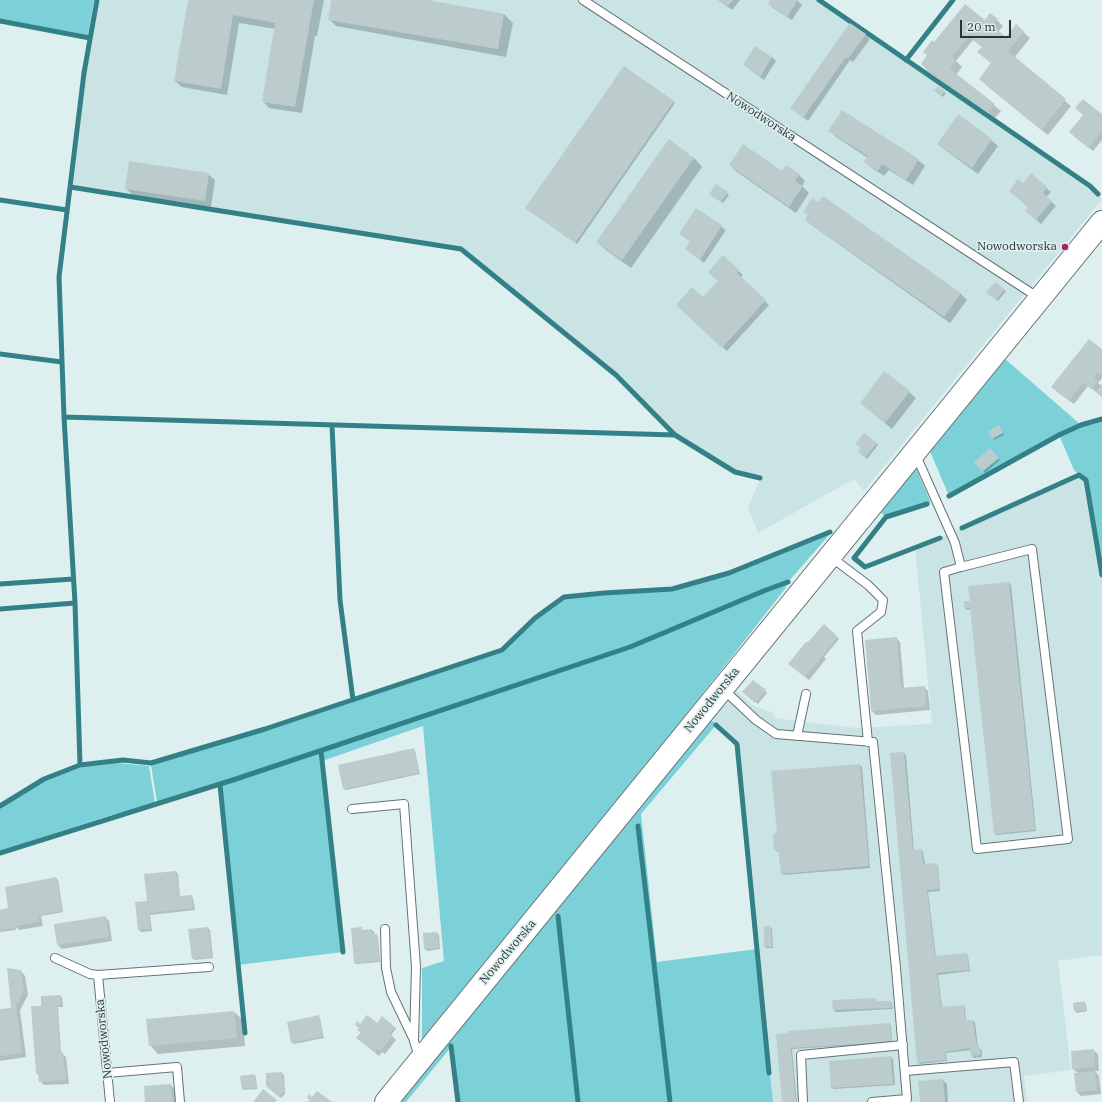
<!DOCTYPE html>
<html>
<head>
<meta charset="utf-8">
<style>
  body { margin:0 }
  #map { position:relative; width:1102px; height:1102px; overflow:hidden; background:#deeff0; font-family:"IBM Plex Serif",serif }
  canvas { display:block }
  .scale { position:absolute; left:960px; top:20px; width:51px; height:18px; box-sizing:border-box; border:2px solid #2e3435; border-top:0; padding-left:5px; font-size:12px; line-height:14px; white-space:nowrap; color:#2e3435; -webkit-text-stroke:3px #deeff0; paint-order:stroke }
</style>
</head>
<body>
<div id="map">
<canvas width="1102" height="1102"></canvas>
<div class="scale">20 m</div>
</div>
<script>
const g = document.querySelector('canvas').getContext('2d');
g.lineJoin = 'round';
function fill(path, color) { g.fillStyle = color; g.fill(path, 'evenodd'); }
const poly = rows => new Path2D(rows.map(r => 'M' + r).join(''));
function stroke(path, color, width, dash) { g.strokeStyle = color; g.lineWidth = width; g.lineCap = dash ? 'butt' : 'round'; g.setLineDash(dash || []); g.stroke(path); }
function label(font, color, halo, rows, align = 'center') {
  g.font = font + ' "IBM Plex Serif",serif'; g.lineWidth = 3.5; g.setLineDash([]); g.textBaseline = 'middle'; g.strokeStyle = halo; g.fillStyle = color; for (const [text, x, y, turn = 0] of rows) {
    g.save(); g.translate(x, y); g.rotate((+turn || 0) * Math.PI / 180); g.textAlign = isNaN(turn) ? turn : align; if (halo) g.strokeText(text, 0, 0); g.fillText(text, 0, 0); g.restore();
  }
}
fill(poly([
  [100,0,819,0,1090,186,1102,199,864,491,854,479,758,533,748,507,761,477,736,471,678,435,619,374,463,248,73,186,86,75],
  [1079,475,1086,480,1102,575,1102,955,1058,961,1071,1070,1024,1076,1027,1102,773,1102,737,744,710,718,735,689,754,706,775,713,774,718,856,728,932,724,915,547,962,528]
]), '#cae4e6');
fill(poly([
  [0,0,94,0,88,35,0,19],
  [1004,358,1081,425,1102,419,1102,575,1086,480,1079,475,1074,470,1059,435,949,496,929,449],
  [915,466,931,503,886,517,880,512],
  [830,534,788,582,785,589,674,730,422,1040,422,968,444,961,423,726,322,761,343,952,238,965,220,785,157,802,151,765,290,723,503,651,538,618,565,598,608,594,675,590,731,574],
  [710,718,716,725,641,814,657,962,757,949,773,1102,458,1102,452,1046,406,1102,398,1102],
  [118,763,149,766,155,803,105,817,0,851,0,808,44,780,82,767]
]), '#7bd1d7');
fill(poly([
  [189,0,324,0,317,36,315,36,302,113,269,108,263,101,275,29,239,23,227,95,182,87,175,81],
  [332,0,423,0,504,14,513,23,506,57,336,26,329,19],
  [718,0,740,0,732,10],
  [772,0,797,0,802,5,792,20,773,8,769,4],
  [997,20,1003,26,998,32,1006,38,1016,26,1030,38,1014,58,1071,106,1048,135,986,85,992,64,985,58,982,47,973,40,956,61,962,67,956,75,1001,111,995,118,928,71,922,64,934,43,985,21],
  [850,24,870,39,853,62,850,60,808,121,791,108],
  [772,57,776,61,764,80,744,65],
  [937,92,944,92,946,93,943,97],
  [674,102,675,103,577,244,528,209],
  [1102,115,1102,140,1093,151,1074,136],
  [830,131,918,160,925,166,913,185,889,170,884,176,872,168,866,162,868,158,836,137],
  [991,140,998,146,978,174,945,150,938,144],
  [694,158,702,167,631,268,606,250,597,242],
  [730,165,799,175,805,181,802,186,809,193,796,213,737,172],
  [208,174,215,180,211,207,133,195,126,189],
  [1031,175,1051,192,1046,197,1056,206,1041,224,1031,215,1023,185],
  [727,193,729,195,723,203,712,196],
  [819,204,960,293,967,300,950,323,813,226,806,220,809,216,804,211],
  [697,210,726,230,704,263,686,249,691,242,680,234],
  [723,257,743,275,740,278,769,305,727,351,681,309,703,298,719,281],
  [1004,290,1006,291,998,301,990,294],
  [1102,351,1102,378,1098,383,1102,386,1102,396,1088,386,1074,404,1056,391],
  [885,372,916,398,892,429,861,403],
  [1000,428,1004,435,994,440,993,438],
  [864,434,878,445,867,459,859,452,862,449],
  [990,449,1000,460,985,473,975,462],
  [1009,583,1011,585,1036,831,997,835,995,834,972,609,967,610,965,608,971,602],
  [824,625,839,639,824,657,826,659,809,680,794,668],
  [896,638,900,642,904,688,924,687,928,691,930,710,876,715,872,711],
  [765,691,767,693,758,704,745,694],
  [413,749,415,751,420,774,346,790,344,789],
  [904,753,906,755,914,851,922,850,923,852,925,864,936,864,938,866,940,891,928,892,936,957,966,954,968,956,970,971,938,975,942,1008,964,1006,965,1008,966,1021,973,1021,975,1022,978,1048,982,1050,982,1057,974,1058,972,1056,972,1050,946,1053,947,1061,920,1064,918,1062],
  [860,765,862,767,870,868,783,875,782,874,779,851,777,851,775,850,778,834],
  [176,872,178,874,180,897,191,896,193,898,195,910,150,915,152,931,141,932,139,930,136,903,148,902],
  [56,878,58,880,63,912,41,916,43,926,19,930,15,926,16,930,0,932,0,911,9,909],
  [105,917,109,921,112,941,62,949,58,945],
  [770,927,772,929,773,948,766,948,765,947],
  [208,928,210,930,213,958,194,960,193,958],
  [361,928,363,931,372,930,374,932,374,935,377,935,378,937,380,962,356,964,355,963],
  [437,933,439,935,440,949,427,951,425,949],
  [21,971,25,976,28,995,20,1010,26,1057,0,1061,0,1010,12,1008],
  [60,996,62,998,63,1007,58,1007,61,1053,66,1057,69,1084,44,1085,40,1081,40,1076,36,1073,43,1007],
  [875,999,877,1002,891,1002,892,1004,893,1009,836,1012,834,1010],
  [1084,1002,1086,1004,1087,1011,1077,1013,1075,1011,1074,1003],
  [234,1012,243,1020,245,1046,158,1054,150,1045,147,1020],
  [318,1017,320,1018,324,1038,294,1044,292,1043],
  [377,1024,395,1027,396,1029,391,1035,396,1040,385,1054,382,1052,379,1056,362,1042,361,1033,358,1030,361,1025],
  [889,1024,891,1026,892,1043,792,1049,797,1102,783,1102,777,1035],
  [1093,1050,1098,1054,1099,1071,1095,1071,1099,1076,1101,1094,1081,1096,1076,1091,1078,1073,1073,1069],
  [891,1057,893,1059,895,1085,834,1089,832,1088],
  [282,1073,284,1075,285,1094,281,1098,269,1088],
  [254,1075,256,1077,257,1089,244,1090,242,1089],
  [943,1080,947,1084,948,1102,921,1102],
  [171,1085,179,1094,180,1102,146,1102]
]), '#0003');
stroke(poly([
  [819,0,1090,186,1098,194],
  [0,21,90,38],
  [906,60,953,0],
  [70,187,461,249,616,375,675,435,735,472,760,478],
  [0,200,67,210],
  [0,354,62,362],
  [64,417,675,435],
  [332,425,340,600,353,700],
  [949,496,1059,435,1081,425,1102,419],
  [927,504,886,517,854,558,865,567,940,538],
  [962,528,1079,475,1086,480,1102,575],
  [0,584,73,579],
  [0,609,75,603],
  [716,725,737,744,769,1073],
  [321,751,343,952],
  [80,765,123,760,151,763,265,729,502,650,535,618,564,597,604,593,672,589,729,573,830,532],
  [220,785,245,1033],
  [0,806,44,779,80,765,75,603,64,417,59,277,84,73,97,0],
  [638,826,670,1102],
  [0,853,236,779,630,647,766,590,788,582],
  [558,916,578,1102],
  [451,1046,458,1102]
]), '#338187', 5);
fill(poly([
  [188,0,314,0,295,107,262,102,275,23,233,15,221,89,174,81],
  [331,0,428,0,504,14,498,49,328,20],
  [718,0,733,0,727,7],
  [770,0,798,0,787,17,768,4],
  [965,4,985,20,990,13,998,19,992,26,1006,37,1016,24,1024,31,1008,51,1066,99,1041,130,979,79,991,63,977,52,982,47,969,36,952,57,956,60,950,69,995,104,988,113,921,64,927,55,923,52,932,40,934,42],
  [850,23,866,34,848,59,846,57,803,118,790,108],
  [755,46,772,57,760,77,743,65],
  [624,66,674,101,575,243,525,208],
  [938,86,945,91,941,96,934,91],
  [1083,99,1102,114,1102,131,1088,148,1069,132,1083,115,1075,108],
  [842,110,919,159,906,180,882,164,878,171,864,162,868,156,828,131],
  [958,114,992,139,972,168,937,144],
  [669,139,694,158,622,260,596,242],
  [743,144,782,171,786,165,800,174,795,181,803,186,789,207,729,165],
  [129,161,209,173,205,201,125,189],
  [1031,173,1047,187,1043,193,1052,201,1036,220,1025,211,1028,207,1009,191,1018,179,1023,183],
  [716,184,728,192,721,202,709,194],
  [823,196,961,293,944,317,805,220,808,215,803,212,812,198,818,202],
  [696,208,722,225,700,260,685,249,690,241,679,234],
  [723,255,739,270,737,273,766,300,722,348,676,305,692,287,703,297,718,281,708,272],
  [995,282,1005,289,996,300,986,293],
  [1089,339,1102,349,1102,373,1101,375,1098,373,1094,378,1098,381,1091,389,1083,383,1069,401,1051,387],
  [884,371,910,391,885,423,860,403],
  [1102,384,1102,397,1096,392],
  [999,425,1003,433,992,439,988,431],
  [864,433,877,443,865,458,858,452,861,448,855,444],
  [990,448,999,458,982,472,974,462],
  [1009,582,1035,830,994,834,970,608,964,608,964,601,970,601,968,586],
  [824,624,838,637,805,677,788,664,806,642,808,642],
  [897,637,901,688,925,686,926,706,871,711,865,640],
  [753,680,766,690,755,703,742,692],
  [414,748,419,773,343,789,338,765],
  [904,752,913,850,922,849,923,863,925,864,937,863,939,889,927,890,935,956,967,953,969,970,937,973,941,1007,964,1005,965,1020,973,1020,977,1047,980,1047,981,1055,971,1056,970,1048,945,1052,946,1060,917,1063,890,753],
  [860,764,869,866,781,874,778,850,774,850,773,834,777,833,771,771],
  [176,871,179,896,192,895,193,908,149,913,151,929,138,930,135,902,147,901,144,874],
  [56,877,62,911,38,915,39,922,14,926,14,928,0,930,0,910,8,908,5,887],
  [106,916,109,937,57,945,54,925,55,924],
  [764,926,771,926,772,947,764,947],
  [208,927,212,957,192,959,188,929],
  [362,927,362,930,372,929,372,934,377,934,379,961,354,963,351,928],
  [437,932,439,948,424,949,423,933],
  [7,968,21,970,24,991,16,1005,22,1053,0,1056,0,1009,11,1008],
  [61,995,61,1005,57,1006,60,1052,63,1052,64,1067,65,1067,66,1080,39,1082,38,1073,36,1073,31,1006,41,1006,41,996],
  [876,998,876,1001,891,1001,892,1008,833,1010,832,1000],
  [1085,1001,1086,1010,1074,1011,1073,1003],
  [234,1011,237,1038,149,1046,146,1019],
  [319,1015,323,1036,291,1043,287,1022],
  [367,1015,377,1023,382,1016,395,1027,390,1033,393,1035,380,1051,377,1049,375,1052,356,1038,361,1032,357,1030,359,1028,355,1025,357,1021,360,1024],
  [890,1023,891,1042,791,1048,796,1102,782,1102,776,1034,789,1033,788,1031],
  [1094,1049,1095,1067,1072,1069,1071,1051],
  [891,1056,893,1084,831,1088,829,1061],
  [1095,1071,1097,1090,1076,1092,1074,1073],
  [282,1072,284,1091,279,1097,266,1086,266,1073],
  [255,1074,256,1088,242,1089,240,1076],
  [943,1079,945,1102,920,1102,918,1081],
  [171,1084,172,1102,145,1102,144,1086],
  [263,1089,277,1100,275,1102,253,1102],
  [317,1091,332,1102,308,1102,310,1100,307,1098,309,1094,312,1097]
]), '#bccccd');
const lane = poly([
  [583,0,1039,298],
  [915,455,919,462,955,543,961,567,944,572,977,849,1068,839,1032,549,961,567],
  [831,557,868,585,883,600,881,612,857,631,868,742],
  [723,689,756,720,776,734,873,742,896,968,907,1099,872,1102],
  [797,736,806,694],
  [352,809,404,804,416,967,414,1041,419,1057],
  [385,929,386,968,391,992,413,1038],
  [55,958,90,974,98,975,209,967],
  [98,975,110,1102],
  [905,1071,1014,1062,1019,1102],
  [107,1073,177,1067,180,1102],
  [803,1102,801,1055,903,1045]
]);
const secondary = poly([
  [386,1102,1102,222]
]);
stroke(lane, '#657374', 10);
stroke(secondary, '#657374', 24);
stroke(lane, '#fff', 8);
stroke(secondary, '#fff', 22);
for (const [x, y, r, color] of [
  [1065,247,4,"#a6216c"]
]) { const dot = new Path2D(); dot.arc(x, y, r, 0, 2 * Math.PI); g.fillStyle = color; g.fill(dot); stroke(dot, '#deeff0', 1.5); }
label('12px', '#2e3435', '#deeff0', [
  ["Nowodworska",761,117,33],
  ["Nowodworska",712,700,-51],
  ["Nowodworska",508,952,-50],
  ["Nowodworska",104,1039,-96]
]);
label('12px', '#2e3435', '#deeff0', [
  ["Nowodworska",1057,247]
], 'right');
</script>
</body>
</html>
